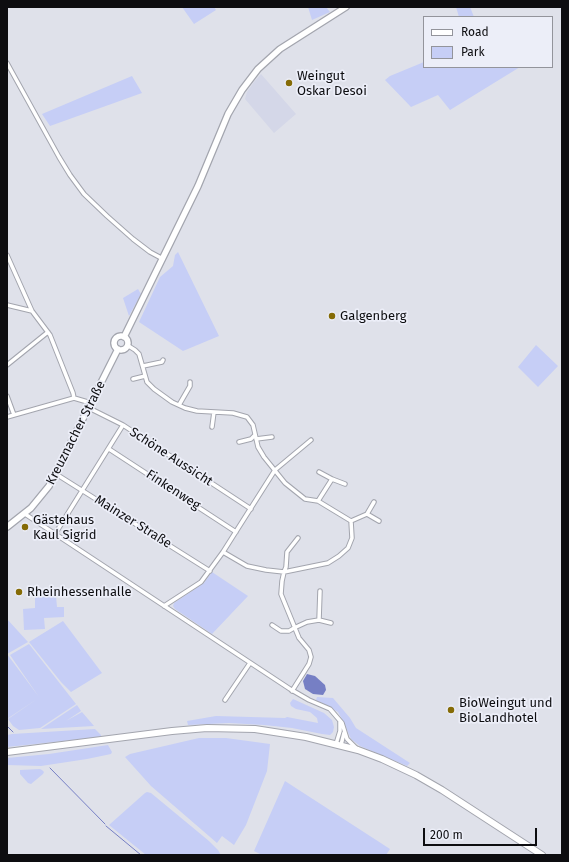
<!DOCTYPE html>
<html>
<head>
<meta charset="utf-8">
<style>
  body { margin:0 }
  #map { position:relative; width:569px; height:862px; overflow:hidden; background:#dfe1ea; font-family:"Fira Sans",sans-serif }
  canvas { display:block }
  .frame { position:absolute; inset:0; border:8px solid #0d0d10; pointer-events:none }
  .legend { position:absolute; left:423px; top:16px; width:130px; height:52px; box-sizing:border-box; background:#eceef8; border:1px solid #93949b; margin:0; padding:5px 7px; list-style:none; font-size:12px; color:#0d0d10 }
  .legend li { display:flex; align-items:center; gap:8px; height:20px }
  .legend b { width:20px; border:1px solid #93949b }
  .scale { position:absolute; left:423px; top:828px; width:114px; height:18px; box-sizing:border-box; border:2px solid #0d0d10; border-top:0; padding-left:5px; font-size:12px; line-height:14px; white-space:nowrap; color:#0d0d10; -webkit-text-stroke:3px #eceef8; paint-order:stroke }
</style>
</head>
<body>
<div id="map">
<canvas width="569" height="862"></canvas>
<div class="frame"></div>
<ul class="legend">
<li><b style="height:5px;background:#fff"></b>Road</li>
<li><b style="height:11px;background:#c6cef6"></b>Park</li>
</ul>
<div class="scale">200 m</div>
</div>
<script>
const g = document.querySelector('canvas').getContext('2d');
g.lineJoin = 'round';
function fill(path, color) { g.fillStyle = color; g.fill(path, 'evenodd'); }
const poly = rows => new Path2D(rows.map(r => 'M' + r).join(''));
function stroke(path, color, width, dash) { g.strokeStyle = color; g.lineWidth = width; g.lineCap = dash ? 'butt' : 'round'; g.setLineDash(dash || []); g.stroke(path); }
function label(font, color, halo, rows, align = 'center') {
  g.font = font + ' "Fira Sans",sans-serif'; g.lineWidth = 3.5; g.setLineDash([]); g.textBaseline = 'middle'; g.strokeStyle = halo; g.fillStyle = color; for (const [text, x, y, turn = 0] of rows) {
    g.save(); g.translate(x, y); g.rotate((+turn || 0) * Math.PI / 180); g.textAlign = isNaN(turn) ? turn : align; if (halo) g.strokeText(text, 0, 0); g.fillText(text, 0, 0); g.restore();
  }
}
fill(poly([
  [261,74,296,114,274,133,245,99,247,92,254,82]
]), '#d4d7e8');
fill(poly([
  [182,7,214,7,216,10,194,24],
  [308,7,326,7,330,12,312,20],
  [456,7,470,7,474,17,459,17],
  [424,62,424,67,520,67,450,110,438,95,411,107,385,80,390,76],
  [132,76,142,93,50,126,42,114],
  [178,252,219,336,183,351,139,322,160,277,173,266,175,255],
  [138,289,141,294,129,316,123,298],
  [536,345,558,366,538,387,518,367],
  [212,572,248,596,212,634,175,609,173,606,174,603,204,583],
  [56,596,57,607,64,607,64,617,44,618,45,629,24,630,23,609,35,608,35,597],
  [7,619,28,642,7,654,39,697,10,655,29,644,76,704,40,728,19,730,13,726,8,719,37,699,7,719],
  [63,621,102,673,71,692,61,682,29,642],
  [317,697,333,698,350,718,356,728,410,763,407,766,360,746,351,739,343,721,338,712,328,706,316,700],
  [293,699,324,713,332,720,334,727,333,732,330,735,322,734,292,728,264,725,229,723,188,725,187,721,216,716,285,718,287,717,318,723,317,718,310,712,296,709,291,706,290,703],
  [77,705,81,711,66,721,82,712,94,726,41,729],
  [95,729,101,735,101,737,7,747,7,735,12,734],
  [199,738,226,738,270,744,267,771,246,825,234,845,222,836,217,843,151,786,125,757,130,754],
  [108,745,112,752,111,754,87,759,41,766,7,765,7,758,49,754],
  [40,769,42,770,44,772,43,774,31,784,28,783,20,774,20,770],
  [285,781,390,849,386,855,262,855,254,851],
  [147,792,151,793,209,841,218,850,221,855,146,855,109,825,145,793]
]), '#c6cef6');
fill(poly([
  [307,674,315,676,325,685,326,690,323,695,313,694,305,689,303,681]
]), '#767fc4');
stroke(poly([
  [7,726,13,732],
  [50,768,105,824],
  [106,826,141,855]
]), '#767fc4', 1);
const street = poly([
  [7,63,59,157,70,175,84,194,107,216,133,239,150,252,163,259],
  [7,255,32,311,50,335,73,393,74,398],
  [7,305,32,311],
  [127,345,135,350,139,354,147,382,154,389,172,402,185,408,197,411,233,413,247,417,253,425,258,447,264,457,285,483,305,499,318,501,351,521,352,538,348,548,339,556,328,563,284,572,282,581,281,594,299,638,309,650,311,657,309,664,292,691],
  [7,365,48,332],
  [143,366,162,362,163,360],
  [133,379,145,376],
  [7,396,14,415],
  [179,405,190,386,190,382],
  [89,408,123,425,251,509],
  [7,417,74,398,91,403],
  [212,427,214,412],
  [256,439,272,437],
  [239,442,251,439,255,435],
  [109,449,236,532],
  [319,472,332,479],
  [56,474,210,571],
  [318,501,332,479,345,484],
  [25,514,290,689,309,700,330,709,342,723,347,739,356,748],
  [367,514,374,502],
  [351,521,367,514,379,521],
  [55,534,123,425],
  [223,552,247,566,266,570,284,572,286,567,287,552,298,538],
  [164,606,201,582,223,552,275,470,311,440],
  [319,620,331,623],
  [272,625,281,631,289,631,294,628,307,622,319,620,320,591],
  [225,700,250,663],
  [336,744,340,731,340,722],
  [341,745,344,733]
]);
const secondary = poly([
  '114 343a7 7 0 1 1 14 0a7 7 0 1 1-14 0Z',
  [124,337,198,186,228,114,242,90,258,69,280,49,346,7],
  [7,527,31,508,49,486,118,349]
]);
const primary = poly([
  [7,752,172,731,207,728,255,729,306,737,358,750,382,759,416,775,442,790,542,855]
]);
stroke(street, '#a3a5ae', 5.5);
stroke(secondary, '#a3a5ae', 8);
stroke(primary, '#a3a5ae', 8);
stroke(street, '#fff', 3.5);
stroke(secondary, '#fff', 5.5);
stroke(primary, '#fff', 6);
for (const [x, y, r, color] of [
  [289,83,4,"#856b06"],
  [332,316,4,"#856b06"],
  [25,527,4,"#856b06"],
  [19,592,4,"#856b06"],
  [451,710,4,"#856b06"]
]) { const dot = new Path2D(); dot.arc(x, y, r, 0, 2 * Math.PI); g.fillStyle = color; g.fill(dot); stroke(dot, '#eceef8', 1.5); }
label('13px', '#0d0d10', '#eceef8', [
  ["Weingut",297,76],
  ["Oskar Desoi",297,91],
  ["Galgenberg",340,316],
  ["Gästehaus",33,520],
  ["Kaul Sigrid",33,535],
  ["Rheinhessenhalle",27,592],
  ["BioWeingut und",459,703],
  ["BioLandhotel",459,718]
], 'left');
label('13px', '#0d0d10', '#eceef8', [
  ["Kreuznacher Straße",76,433,-63],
  ["Schöne Aussicht",171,457,33],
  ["Finkenweg",173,490,33],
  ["Mainzer Straße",133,522,32]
]);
</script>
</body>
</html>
